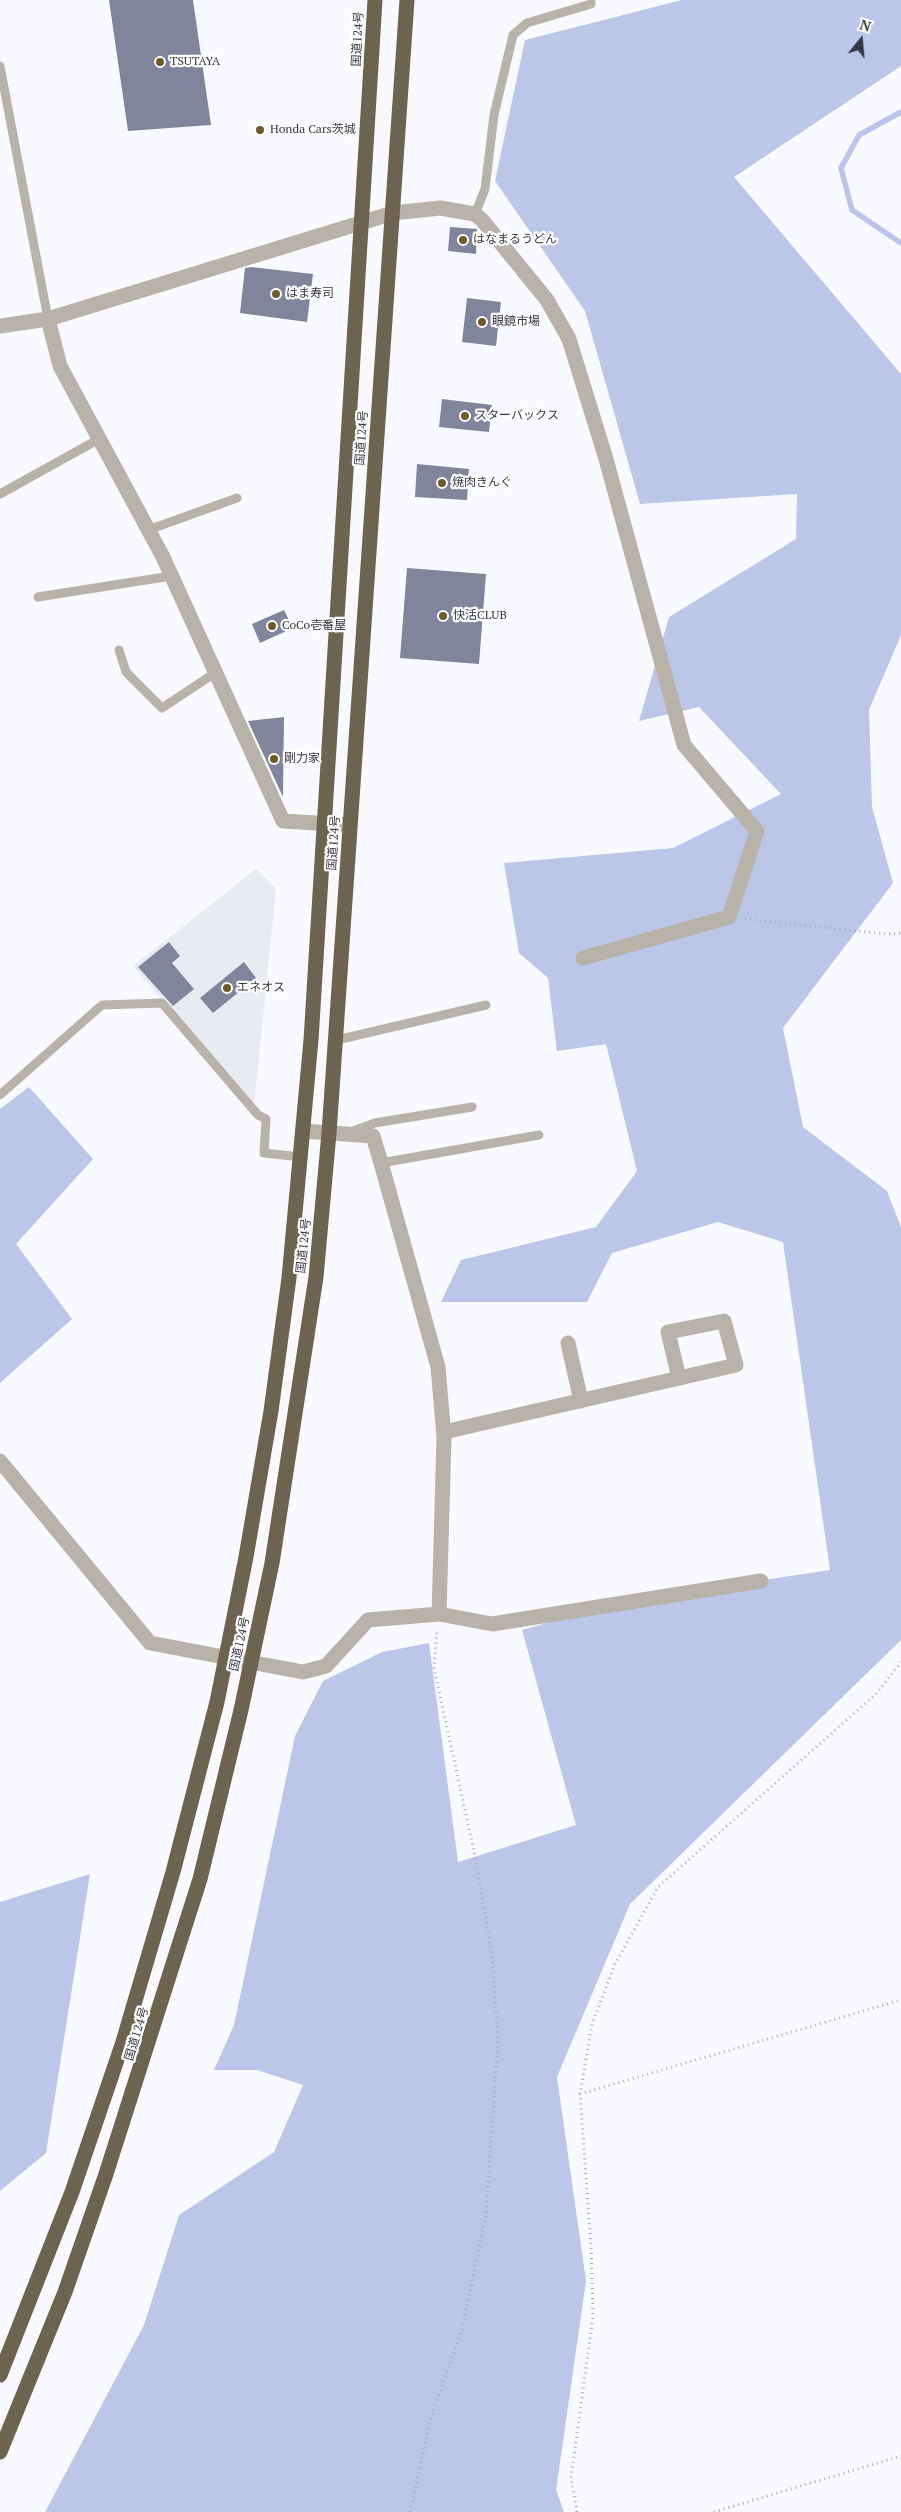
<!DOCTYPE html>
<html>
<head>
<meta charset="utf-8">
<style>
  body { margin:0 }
  #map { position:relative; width:901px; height:2512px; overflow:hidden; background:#f9faff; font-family:"PT Serif",serif }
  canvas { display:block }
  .north { position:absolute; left:836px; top:15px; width:50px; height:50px; -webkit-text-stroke:4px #fff; paint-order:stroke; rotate:17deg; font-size:14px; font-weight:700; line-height:20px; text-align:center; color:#343740 }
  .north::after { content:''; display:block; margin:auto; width:18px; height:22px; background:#343740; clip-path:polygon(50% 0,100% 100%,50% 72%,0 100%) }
</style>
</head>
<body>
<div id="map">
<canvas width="901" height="2512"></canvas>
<div class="north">N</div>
</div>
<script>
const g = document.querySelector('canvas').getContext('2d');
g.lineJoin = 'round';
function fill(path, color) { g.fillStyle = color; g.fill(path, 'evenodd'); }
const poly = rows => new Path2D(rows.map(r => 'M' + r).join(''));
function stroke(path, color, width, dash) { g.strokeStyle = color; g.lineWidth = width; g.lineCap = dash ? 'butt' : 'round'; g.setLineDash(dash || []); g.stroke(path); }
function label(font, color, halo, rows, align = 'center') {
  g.font = font + ' "PT Serif","Noto Sans JP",serif'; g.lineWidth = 4.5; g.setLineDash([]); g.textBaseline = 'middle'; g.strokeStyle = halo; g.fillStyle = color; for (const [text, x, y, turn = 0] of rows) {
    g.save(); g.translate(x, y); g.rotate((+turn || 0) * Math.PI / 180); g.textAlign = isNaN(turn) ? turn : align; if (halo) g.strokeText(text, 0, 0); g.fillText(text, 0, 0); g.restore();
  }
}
fill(poly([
  [256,869,276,889,254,1106,133,966]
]), '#e9ebf2');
fill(poly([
  [682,0,901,0,901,66,734,177,901,374,901,635,869,710,872,807,893,883,783,1028,803,1127,887,1191,901,1227,901,1640,630,1904,557,2077,586,2281,556,2490,564,2512,45,2512,144,2325,179,2215,274,2152,303,2085,257,2070,214,2070,234,2025,295,1736,323,1681,382,1652,429,1643,458,1862,576,1825,522,1630,624,1601,830,1570,783,1242,718,1222,612,1253,587,1302,441,1302,461,1260,596,1227,637,1171,606,1044,557,1051,548,978,519,953,504,863,673,848,781,794,699,707,639,721,669,617,796,539,797,494,640,504,585,311,495,181,525,40],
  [29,1087,93,1159,16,1244,72,1319,0,1383,0,1109],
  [90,1874,46,2153,0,2191,0,1902]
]), '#bcc6e9');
stroke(poly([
  [901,112,859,135,841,168,852,210,901,243]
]), '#bcc5e9', 5.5);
fill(poly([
  [109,0,193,0,211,125,128,131],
  [450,227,477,229,476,254,448,251],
  [251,267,313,274,307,322,240,313,245,268],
  [467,298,501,302,496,346,462,342],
  [442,399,492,405,489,432,439,427],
  [417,464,469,469,467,500,415,497],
  [407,568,486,574,479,664,400,658],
  [284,610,293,628,260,643,252,624],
  [284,717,283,797,248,721],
  [169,942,180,956,172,963,194,989,173,1006,138,967],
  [244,962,256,978,213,1013,200,998]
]), '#80859c');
stroke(poly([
  [745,919,887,934,901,933],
  [580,2094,901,2000],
  [410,2512,430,2421,462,2329,486,2215,498,2041,492,1955,474,1851,434,1668,437,1630],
  [577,2512,571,2478,593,2316,591,2246,580,2094,592,2024,615,1964,658,1887,876,1694,901,1662],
  [714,2512,901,2456]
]), '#aaacb3', 3, [1, 4]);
stroke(poly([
  [0,66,48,319],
  [475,214,485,189,494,115,513,35,527,23,591,4,591,0],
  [0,494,99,439],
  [148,530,237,498],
  [38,597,171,576],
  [119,650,126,672,162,708,215,673],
  [337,1040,486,1005],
  [0,1095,102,1005,162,1003,258,1115,266,1119,264,1153,301,1157],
  [353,1131,375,1123,472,1107],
  [381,1163,539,1135]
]), '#b8b3a9', 9);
stroke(poly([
  [48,319,60,366,163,557,283,821,350,825],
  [0,326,48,319,393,213,440,208,475,214,482,220,547,300,569,339,606,459,684,745,757,831,729,917,583,958],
  [303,1131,373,1136,381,1163,438,1367,444,1437,439,1614,492,1624,761,1581],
  [568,1343,581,1401],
  [444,1432,736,1365,724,1321,668,1332,679,1378],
  [0,1461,150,1643,303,1672,326,1666,368,1620,439,1614]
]), '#b8b3a9', 15);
stroke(poly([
  [0,2375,72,2192,122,2045,173,1872,217,1702,246,1557,271,1411,289,1278,311,1040,375,0],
  [0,2452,65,2292,106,2174,200,1879,241,1710,272,1563,316,1277,329,1133,407,0]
]), '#6d634e', 15);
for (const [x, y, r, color] of [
  [160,62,5,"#6f5929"],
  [260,130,5,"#6f5929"],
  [463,240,5,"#6f5929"],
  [276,294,5,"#6f5929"],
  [482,322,5,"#6f5929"],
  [465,416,5,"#6f5929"],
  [442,483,5,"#6f5929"],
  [443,616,5,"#6f5929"],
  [272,626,5,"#6f5929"],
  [274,759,5,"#6f5929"],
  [227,988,5,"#6f5929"]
]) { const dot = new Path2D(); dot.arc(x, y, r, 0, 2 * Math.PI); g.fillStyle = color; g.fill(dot); stroke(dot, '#fff', 2); }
label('12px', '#343740', '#fff', [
  ["国道124号",358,39,-87],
  ["国道124号",362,438,-86],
  ["国道124号",334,843,-86],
  ["国道124号",304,1246,-84],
  ["国道124号",240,1644,-78],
  ["国道124号",137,2034,-73]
]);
label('12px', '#343740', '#fff', [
  ["TSUTAYA",170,62],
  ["Honda Cars茨城",270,130],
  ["はなまるうどん",473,240],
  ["はま寿司",286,294],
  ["眼鏡市場",492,322],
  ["スターバックス",475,416],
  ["焼肉きんぐ",452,483],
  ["快活CLUB",453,616],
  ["CoCo壱番屋",282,626],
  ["剛力家",284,759],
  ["エネオス",237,988]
], 'left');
</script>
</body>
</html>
